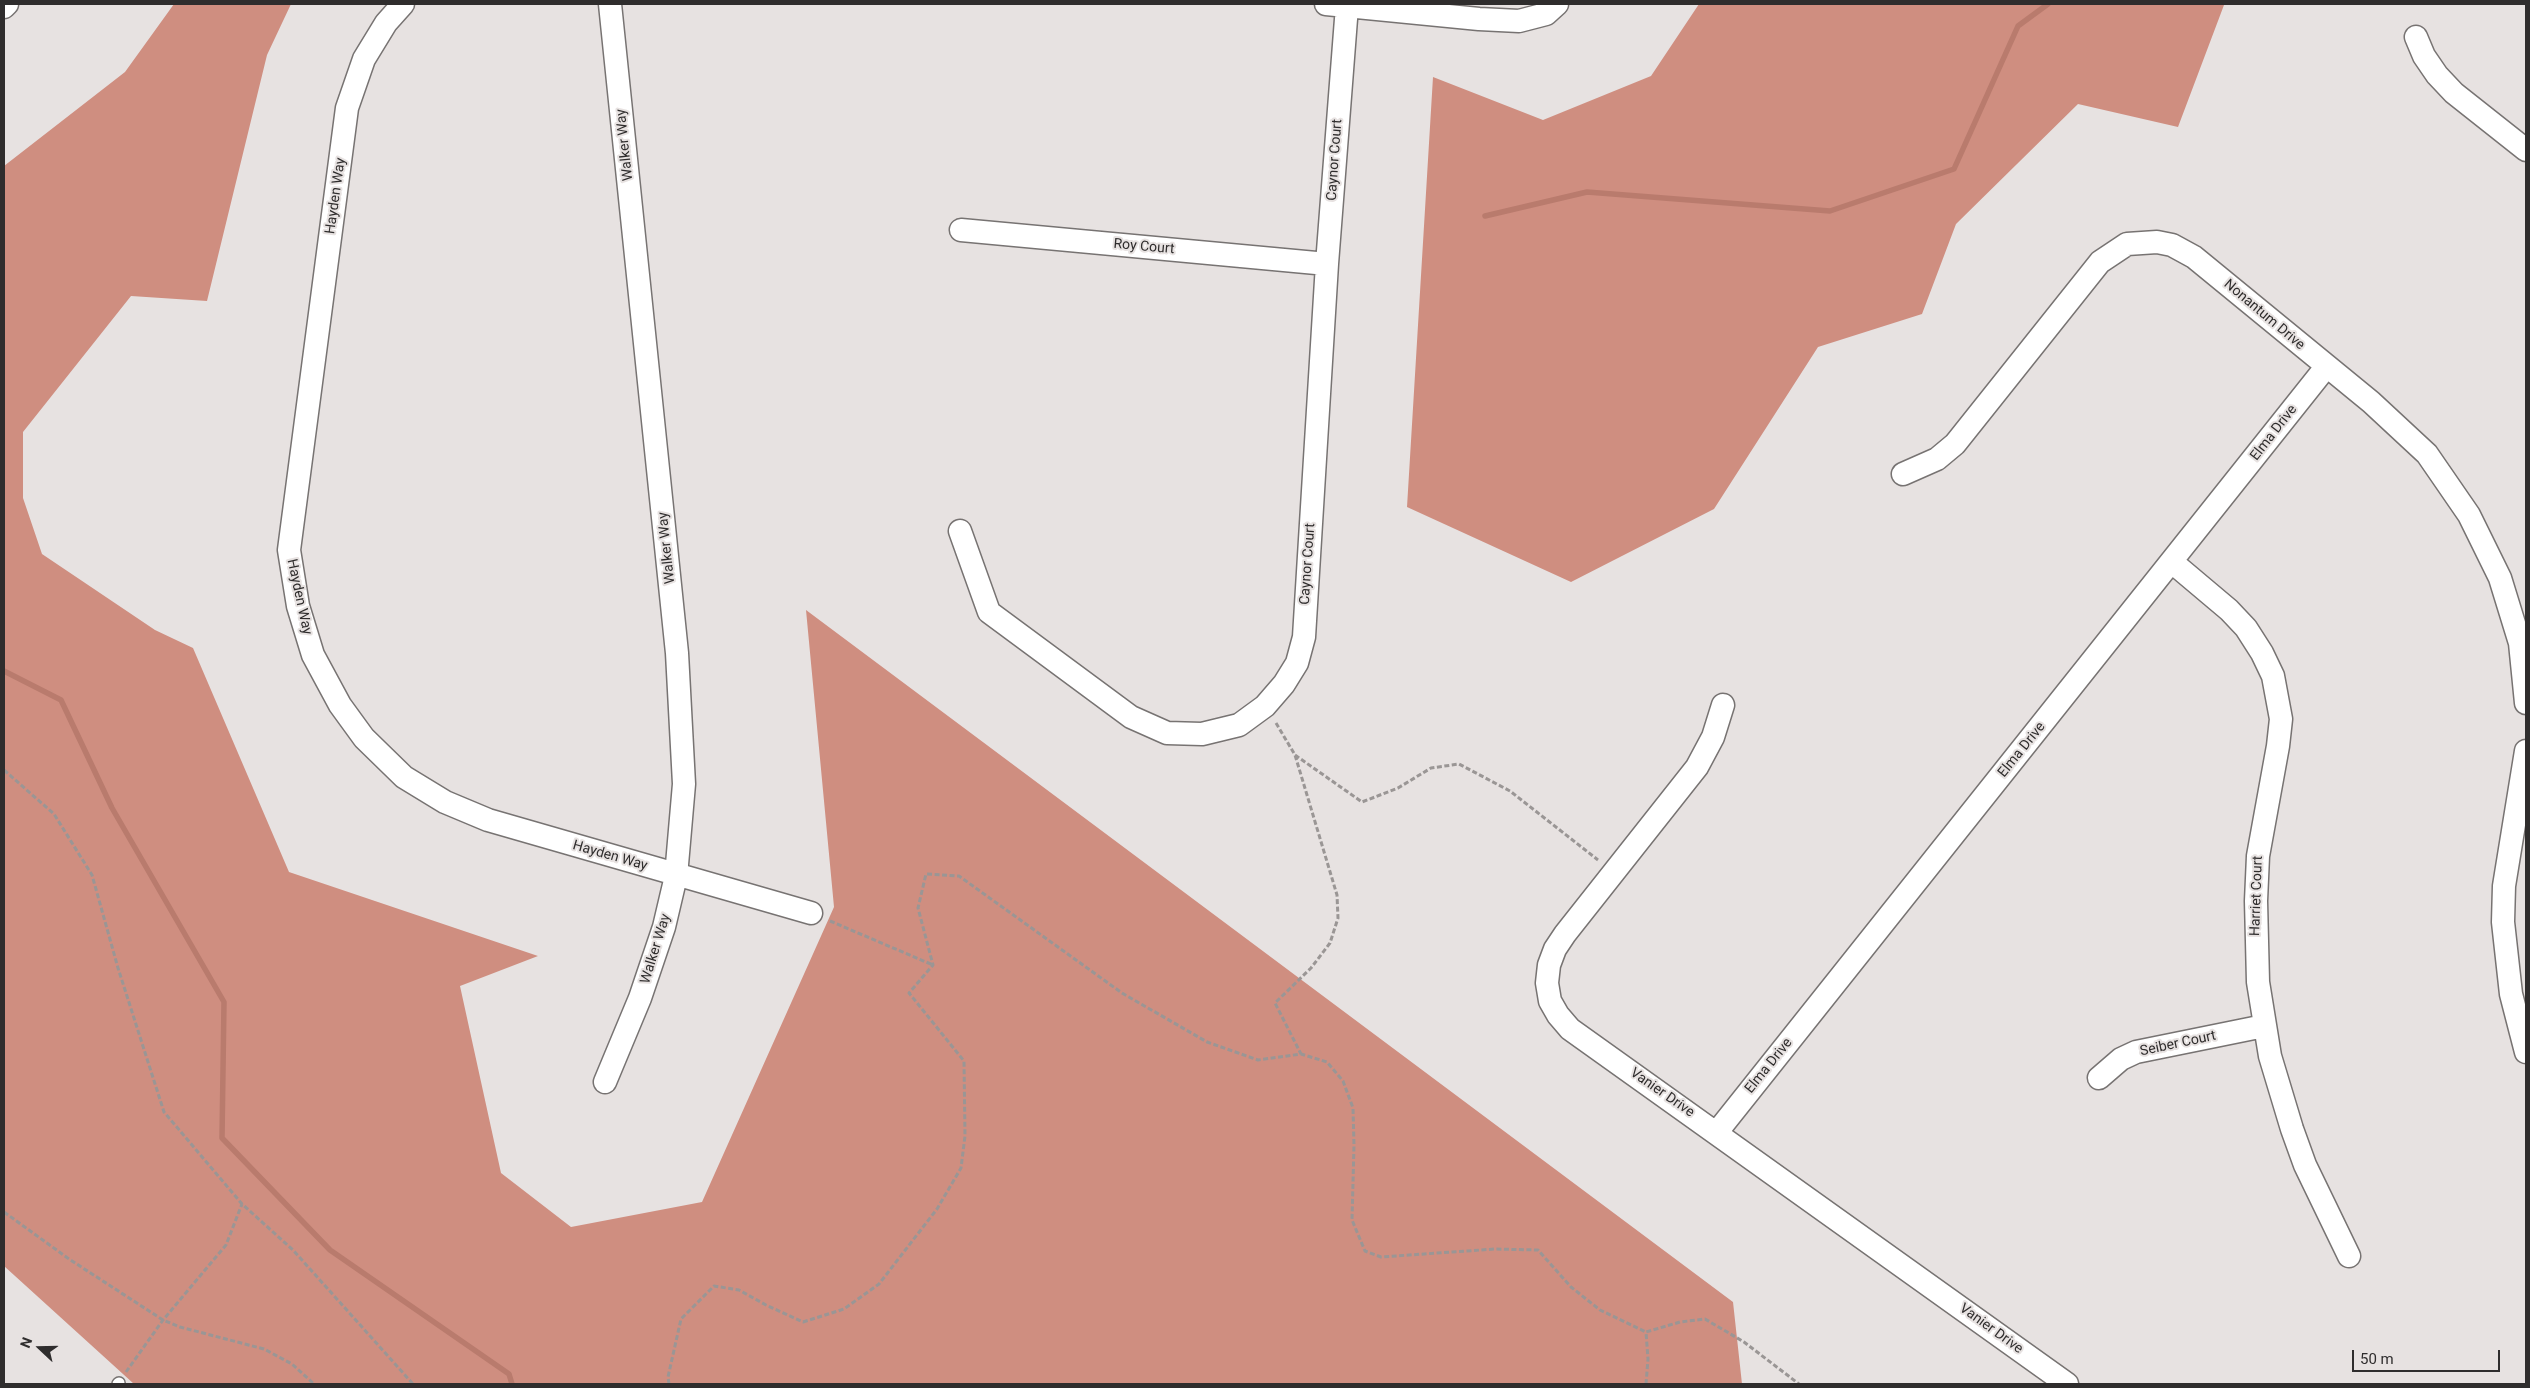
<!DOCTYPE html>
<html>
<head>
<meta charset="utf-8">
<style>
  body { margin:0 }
  #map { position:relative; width:2530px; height:1388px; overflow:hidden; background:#e7e2e1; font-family:Roboto,sans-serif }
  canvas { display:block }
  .frame { position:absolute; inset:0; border:5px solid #2f2d2d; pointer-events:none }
  .north { position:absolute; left:15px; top:1323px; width:50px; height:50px; -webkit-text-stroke:4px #e7e2e1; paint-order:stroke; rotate:291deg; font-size:14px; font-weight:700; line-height:20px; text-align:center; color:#2f2d2d }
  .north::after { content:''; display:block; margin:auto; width:18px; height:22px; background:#2f2d2d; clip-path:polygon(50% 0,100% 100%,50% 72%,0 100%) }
  .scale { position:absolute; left:2352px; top:1350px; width:148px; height:22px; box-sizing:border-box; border:2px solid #2f2d2d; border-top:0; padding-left:6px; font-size:15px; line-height:18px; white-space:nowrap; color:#2f2d2d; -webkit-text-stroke:4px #e7e2e1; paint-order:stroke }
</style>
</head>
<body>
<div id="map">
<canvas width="2530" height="1388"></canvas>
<div class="frame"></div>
<div class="north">N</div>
<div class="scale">50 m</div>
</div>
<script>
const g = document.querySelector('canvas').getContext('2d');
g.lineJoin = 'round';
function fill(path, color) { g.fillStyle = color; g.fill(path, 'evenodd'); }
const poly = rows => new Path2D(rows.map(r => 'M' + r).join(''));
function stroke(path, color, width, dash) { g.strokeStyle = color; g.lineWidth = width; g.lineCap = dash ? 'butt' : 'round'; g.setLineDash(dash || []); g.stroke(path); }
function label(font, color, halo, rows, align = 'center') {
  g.font = font + ' Roboto,sans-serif'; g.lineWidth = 4; g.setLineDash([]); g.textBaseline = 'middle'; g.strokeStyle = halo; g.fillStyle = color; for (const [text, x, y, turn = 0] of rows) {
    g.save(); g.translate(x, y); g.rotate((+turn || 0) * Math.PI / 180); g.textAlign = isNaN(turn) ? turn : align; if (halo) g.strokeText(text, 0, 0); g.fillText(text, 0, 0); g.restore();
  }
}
fill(poly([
  [174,4,291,4,267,55,207,301,131,296,23,432,23,498,42,554,155,630,193,648,289,872,538,956,460,986,501,1173,571,1227,702,1202,834,907,806,610,1733,1302,1742,1384,134,1384,4,1266,4,166,125,72],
  [1699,4,2228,4,2224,5,2178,127,2078,104,1956,224,1922,314,1818,347,1714,509,1571,582,1407,507,1433,77,1543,120,1651,76]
]), '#cf8e80');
stroke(poly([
  [1485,216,1587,192,1830,211,1954,169,2018,26,2048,4],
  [4,671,61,700,112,808,224,1002,222,1138,330,1250,509,1374,512,1384]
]), '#b97b6d', 5.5);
const lane = poly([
  [118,1384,119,1383]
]);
const street = poly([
  [403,4,386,23,364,59,347,108,289,550,298,606,313,655,340,705,364,738,404,777,445,802,488,820,811,913],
  [1326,4,1479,19,1519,21,1546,14,1557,4],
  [4,7,7,4],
  [2416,37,2424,56,2437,75,2454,93,2526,150],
  [961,230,1327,264],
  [1903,474,1937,459,1955,444,2100,262,2127,244,2157,242,2172,245,2194,257,2371,402,2427,454,2469,515,2500,578,2520,643,2526,703],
  [960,531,989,612,1131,717,1167,733,1202,734,1239,725,1265,706,1284,684,1297,663,1304,637,1327,264,1347,6],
  [2172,562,2229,610,2246,628,2262,653,2273,676,2281,719,2278,746,2258,856,2256,901,2258,982,2270,1056,2292,1129,2305,1165,2349,1256],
  [1723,705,1713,737,1697,767,1565,934,1555,949,1549,965,1547,983,1550,1001,1558,1015,1570,1029,2067,1384],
  [2526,751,2504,886,2503,922,2511,994,2526,1052],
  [2099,1078,2121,1059,2136,1052,2264,1026],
  [605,1082,640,998,664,927,676,876,684,784,677,653,610,4],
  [1717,1132,2326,367]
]);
stroke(lane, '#777372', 14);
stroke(street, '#777372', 25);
stroke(poly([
  [1276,723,1295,755,1337,895,1338,918,1330,943,1311,968,1275,1003,1301,1054],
  [1295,755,1362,802,1398,788,1431,768,1459,764,1510,791,1598,860],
  [4,770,54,814,92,875,118,968,164,1112,242,1204,293,1250,413,1384],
  [830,921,933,965],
  [4,1212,69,1259,163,1320,180,1327,264,1349,292,1364,314,1384],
  [126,1372,163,1320,226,1245,242,1204],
  [669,1384,668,1377,681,1319,714,1286,739,1290,766,1305,803,1322,844,1309,879,1284,937,1209,961,1168,965,1136,964,1061,909,993,933,965,918,908,926,874,959,876,1122,993,1207,1042,1258,1060,1301,1054,1327,1062,1343,1081,1353,1108,1354,1145,1352,1220,1365,1251,1381,1257,1495,1249,1538,1250,1571,1287,1600,1310,1646,1332],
  [1646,1384,1648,1359,1646,1332,1680,1322,1705,1319,1744,1342,1799,1384]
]), '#9a9695', 3, [5, 2.5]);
stroke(lane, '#fff', 11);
stroke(street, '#fff', 22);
label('14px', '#2f2d2d', '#e7e2e1', [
  ["Walker Way",625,145,-96],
  ["Caynor Court",1335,160,-86],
  ["Hayden Way",336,196,-82],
  ["Roy Court",1144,247,5],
  ["Nonantum Drive",2264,315,40],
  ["Elma Drive",2274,433,-52],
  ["Walker Way",667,548,-96],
  ["Caynor Court",1308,564,-86],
  ["Hayden Way",299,597,78],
  ["Elma Drive",2022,750,-51],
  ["Hayden Way",610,856,16],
  ["Harriet Court",2257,896,-88],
  ["Walker Way",656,949,-73],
  ["Seiber Court",2178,1044,-12],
  ["Elma Drive",1769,1066,-51],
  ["Vanier Drive",1662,1093,35],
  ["Vanier Drive",1991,1329,36]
]);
</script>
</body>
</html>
